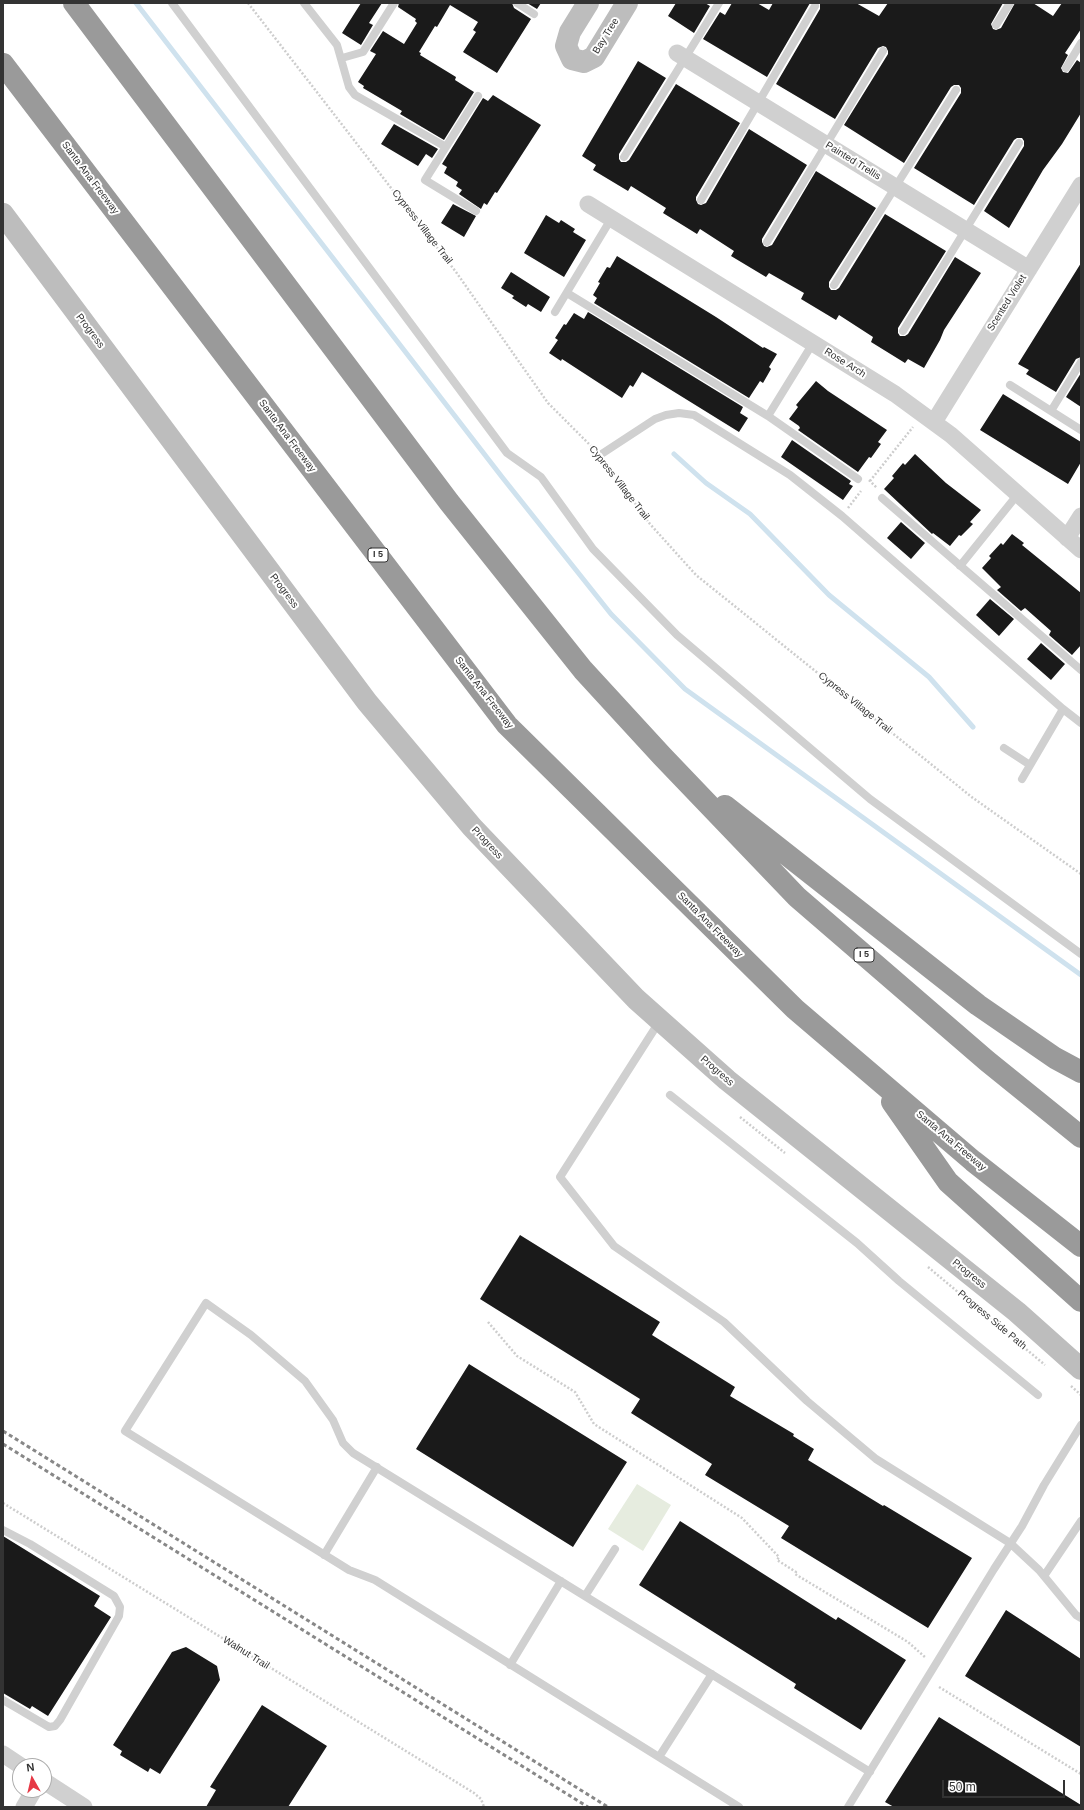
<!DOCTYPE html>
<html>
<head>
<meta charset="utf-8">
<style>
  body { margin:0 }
  #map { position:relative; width:1084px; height:1810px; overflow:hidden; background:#fff; font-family:Arial,sans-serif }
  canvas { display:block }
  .frame { position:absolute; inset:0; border:4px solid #333; pointer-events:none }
  .north { position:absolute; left:12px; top:1758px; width:40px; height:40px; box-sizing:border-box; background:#fff; border:1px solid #adadad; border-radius:50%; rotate:352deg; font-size:11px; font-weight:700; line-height:16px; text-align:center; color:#333 }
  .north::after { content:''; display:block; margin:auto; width:14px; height:18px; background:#e63946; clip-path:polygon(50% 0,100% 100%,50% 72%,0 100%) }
  .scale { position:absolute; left:942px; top:1780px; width:123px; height:18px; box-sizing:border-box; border:2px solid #333; border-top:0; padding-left:5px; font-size:12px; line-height:14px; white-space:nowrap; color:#333; -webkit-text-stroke:3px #fff; paint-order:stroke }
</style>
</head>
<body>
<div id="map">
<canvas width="1084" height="1810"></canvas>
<div class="frame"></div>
<div class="north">N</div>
<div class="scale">50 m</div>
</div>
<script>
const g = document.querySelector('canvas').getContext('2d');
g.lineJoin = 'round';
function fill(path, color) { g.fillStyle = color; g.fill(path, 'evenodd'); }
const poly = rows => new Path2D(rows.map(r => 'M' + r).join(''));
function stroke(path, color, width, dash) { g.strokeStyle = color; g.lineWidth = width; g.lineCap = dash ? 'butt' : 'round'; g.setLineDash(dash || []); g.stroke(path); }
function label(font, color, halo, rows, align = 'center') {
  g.font = font + ' Arial,sans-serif'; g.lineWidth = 4; g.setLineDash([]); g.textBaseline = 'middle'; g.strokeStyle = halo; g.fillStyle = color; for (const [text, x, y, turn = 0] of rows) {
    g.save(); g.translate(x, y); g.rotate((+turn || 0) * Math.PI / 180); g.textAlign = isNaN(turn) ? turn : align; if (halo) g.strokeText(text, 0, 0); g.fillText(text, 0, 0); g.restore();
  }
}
fill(poly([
  [637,1484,671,1505,643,1551,608,1529]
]), '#e6ecdf');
stroke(poly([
  [136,3,502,477,611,614,685,689,1081,975],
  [674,454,706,483,750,514,829,595,929,677,973,727]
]), '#cfe2ee', 5);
fill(poly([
  [361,3,382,3,369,23,373,25,361,45,342,33],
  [399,3,512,3,514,8,531,19,497,73,463,52,476,32,473,30,478,22,450,5,437,27,435,26,419,52,421,53,420,55,456,77,455,80,474,92,444,140,400,114,402,111,363,88,364,86,358,82,376,54,370,51,383,31,404,44,417,23,415,21,416,19,398,7],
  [527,3,541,3,537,9],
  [676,3,705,3,710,6,694,33,668,16],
  [732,3,757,3,769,10,773,3,810,3,767,77,703,39,720,12,725,15],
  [820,3,856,3,879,16,888,3,1003,3,991,24,993,29,996,30,1001,28,1015,3,1033,3,1053,16,1062,3,1081,3,1081,29,1065,53,1068,55,1061,68,1063,72,1068,73,1077,60,1081,63,1081,113,1062,144,1043,170,1009,228,984,211,1024,146,1024,141,1022,138,1017,138,1014,140,974,205,914,168,961,93,961,88,959,85,954,85,951,87,904,163,844,125,888,54,888,51,886,47,883,46,878,48,835,119,776,84,820,9],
  [638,61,666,78,619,154,619,159,621,162,626,162,629,160,676,84,740,123,696,197,696,200,698,204,701,205,706,203,749,129,807,165,762,239,762,242,764,246,767,247,772,245,816,171,876,208,829,282,829,287,831,290,836,290,839,288,885,214,946,251,898,328,898,333,900,336,905,336,908,334,955,257,981,273,944,330,940,340,924,368,908,359,905,363,871,342,873,337,839,315,836,320,801,299,804,293,769,273,766,277,731,256,734,251,700,229,697,234,663,213,666,208,631,186,628,191,593,170,596,165,582,156],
  [493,95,541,125,497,193,495,192,487,205,484,203,481,209,459,194,462,190,456,186,458,182,444,173,447,167,442,164,483,98,488,101],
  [394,124,438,149,432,158,426,154,418,166,381,144],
  [453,204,476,216,464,237,441,223],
  [546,215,559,223,561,220,575,229,573,232,586,240,564,277,524,253],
  [617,256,716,317,763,348,764,347,777,354,769,367,771,369,763,383,760,381,749,398,594,303,597,298,593,295,600,283,598,282,607,267,610,268],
  [1081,263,1081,357,1076,359,1056,392,1026,374,1029,370,1018,364],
  [511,272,550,297,541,312,528,304,526,307,512,298,514,296,501,288],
  [588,312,743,407,740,413,748,418,739,432,642,372,633,387,630,385,622,398,562,359,561,361,549,353,558,340,555,338,564,324,566,325,574,313,584,319],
  [1081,373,1081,407,1066,397],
  [816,381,828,391,887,430,878,442,881,444,871,458,869,457,858,472,798,430,800,428,799,426,789,419,798,407,796,405],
  [1003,394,1081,442,1081,462,1068,484,980,430],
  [792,440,851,481,849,484,853,486,843,500,781,457],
  [915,454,946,483,981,510,970,522,973,524,961,536,959,535,950,546,933,533,932,534,884,489,894,478,892,476,903,463,905,465],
  [901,522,925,543,911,559,887,538],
  [1012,534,1024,543,1022,545,1081,593,1081,645,1072,655,1049,635,1051,631,1025,608,1021,611,997,590,1001,587,982,568,991,558,989,556,1001,543,1003,545],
  [990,599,1014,619,999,636,976,615],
  [1041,643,1065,664,1051,680,1027,659],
  [520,1235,660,1322,652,1335,735,1387,730,1396,794,1434,793,1436,814,1449,808,1460,883,1506,884,1505,972,1558,928,1628,781,1538,789,1526,705,1475,712,1464,631,1413,640,1399,480,1299],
  [469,1364,627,1462,573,1547,416,1449],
  [680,1521,836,1620,838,1617,906,1660,861,1730,794,1688,796,1684,639,1585],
  [3,1536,100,1596,94,1606,111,1617,48,1716,32,1706,30,1709,3,1693],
  [1006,1610,1081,1659,1081,1747,965,1676],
  [186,1647,217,1666,220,1680,160,1774,150,1768,148,1772,120,1755,122,1751,113,1745,172,1652],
  [262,1705,327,1746,288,1807,206,1807,216,1790,210,1787],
  [939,1717,1081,1805,1081,1807,894,1807,885,1802]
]), '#1a1a1a');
stroke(poly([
  [248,3,456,272,548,403,591,446],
  [607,464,650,524,696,575,973,798,1081,874],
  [869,480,877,488],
  [870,481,913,427],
  [848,508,861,491],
  [740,1117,785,1153],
  [928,1267,1045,1365],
  [488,1322,517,1356,575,1392,594,1424,742,1518,779,1557,777,1560,796,1572,795,1574,908,1642,926,1658],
  [1071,1386,1081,1395],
  [3,1503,474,1793,481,1799,484,1807],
  [939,1687,1081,1774]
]), '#cdcdcd', 2.5, [2, 2]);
stroke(poly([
  [172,3,507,453,541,477,593,549,677,635,870,799,1081,954],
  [304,3,337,45,349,87,355,95,446,147],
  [517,3,534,14],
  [996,25,1010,3],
  [342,58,363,52,394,3],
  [1066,68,1081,43],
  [624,157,719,3],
  [701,200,815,6],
  [476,211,425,180,478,96],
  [767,242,883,51],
  [834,285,956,90],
  [567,293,768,416,858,479],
  [555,312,611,219],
  [903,331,1019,143],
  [1010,385,1081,430],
  [1051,411,1081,362],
  [768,416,813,343],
  [600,455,655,419,666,415,679,413,694,415,790,475,842,516,1063,709,1081,723],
  [882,498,1081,670],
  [960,566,1018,494],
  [1004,748,1030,765],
  [1022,779,1063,709],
  [659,1022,560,1177,614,1246,724,1322,807,1401,876,1459,1010,1543,1039,1570,1076,1615,1081,1618],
  [670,1095,857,1243,899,1281,1038,1395],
  [3,1530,30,1544,114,1596,120,1607,119,1616,60,1720,55,1726,49,1727,3,1700],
  [324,1555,377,1467],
  [1044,1576,1081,1521],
  [585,1596,615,1549],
  [510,1665,561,1581],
  [659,1757,712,1674],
  [739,1807,375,1580,349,1570,125,1431,206,1303,251,1335,305,1381,333,1420,343,1443,353,1453,870,1772],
  [848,1807,994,1569,1022,1526,1044,1485,1081,1425]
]), '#d0d0d0', 8);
stroke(poly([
  [677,53,1029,269],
  [588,204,895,394,951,435,1081,550],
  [934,422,1081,185],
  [1067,538,1081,516],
  [3,1754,21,1766],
  [44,1781,84,1807],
  [24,1807,34,1790]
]), '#d0d0d0', 17);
stroke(poly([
  [588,3,570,32,566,46,572,59,584,62,594,57,627,3],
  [3,214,367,702,472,827,636,999,727,1080,1017,1312,1081,1369]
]), '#bdbdbd', 22);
stroke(poly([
  [74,3,449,502,583,670,662,756,797,897,987,1061,1081,1137],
  [3,64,507,725,795,1009,973,1161,1081,1246],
  [725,806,978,1005,1055,1058,1081,1072],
  [892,1102,948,1182,1081,1301]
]), '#9a9a9a', 22);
stroke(poly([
  [3,1431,608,1807],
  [3,1444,588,1807]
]), '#888', 3, [4, 3]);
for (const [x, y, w] of [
  [378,555,20],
  [864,955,20]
]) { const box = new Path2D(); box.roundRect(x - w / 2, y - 7, w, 14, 3); g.fillStyle = '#fff'; g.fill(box); stroke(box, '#333', 1); }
label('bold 9px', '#333', null, [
  ["I 5",378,555],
  ["I 5",864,955]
]);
label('10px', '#333', '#fff', [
  ["Bay Tree",606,36,-58],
  ["Painted Trellis",853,161,32],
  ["Santa Ana Freeway",90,178,53],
  ["Cypress Village Trail",422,227,52],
  ["Scented Violet",1007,303,-58],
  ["Progress",90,331,53],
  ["Rose Arch",845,363,32],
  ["Santa Ana Freeway",287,436,53],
  ["Cypress Village Trail",619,483,52],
  ["Progress",284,591,53],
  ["Santa Ana Freeway",484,693,52],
  ["Cypress Village Trail",855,703,39],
  ["Progress",487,843,47],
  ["Santa Ana Freeway",710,925,45],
  ["Progress",717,1071,41],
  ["Santa Ana Freeway",951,1141,40],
  ["Progress",969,1274,39],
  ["Progress Side Path",992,1320,40],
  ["Walnut Trail",246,1653,32]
]);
</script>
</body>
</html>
